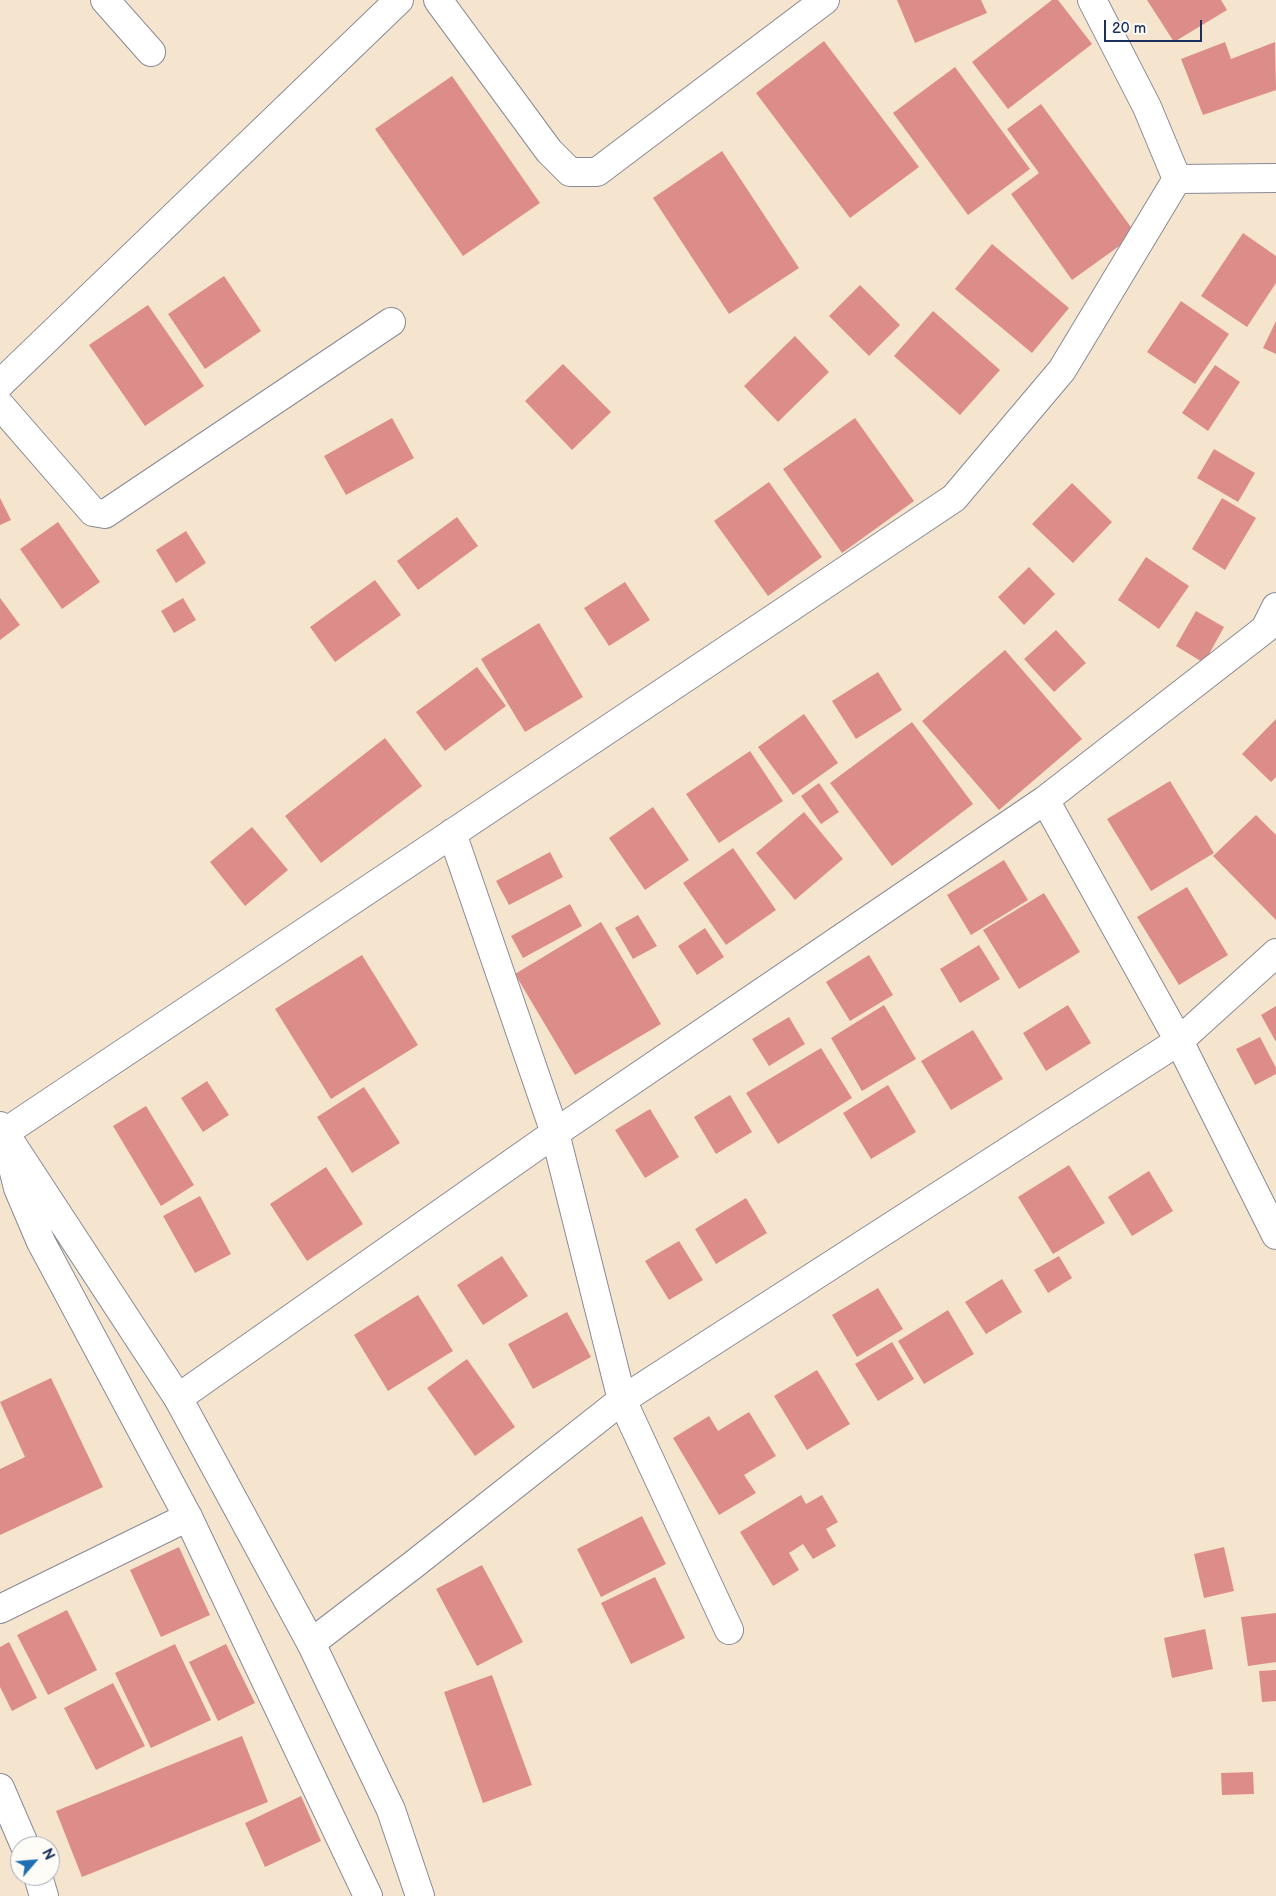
<!DOCTYPE html>
<html>
<head>
<meta charset="utf-8">
<style>
  body { margin:0 }
  #map { position:relative; width:1276px; height:1896px; overflow:hidden; background:#f6e5ce; font-family:"Balsamiq Sans",sans-serif }
  canvas { display:block }
  .north { position:absolute; left:10px; top:1836px; width:50px; height:50px; box-sizing:border-box; background:#fdfcf7; border:1px solid #a3aaba; border-radius:50%; rotate:63deg; font-size:14px; font-weight:700; line-height:20px; text-align:center; color:#1b2f5e }
  .north::after { content:''; display:block; margin:auto; width:18px; height:22px; background:#1f6fb2; clip-path:polygon(50% 0,100% 100%,50% 72%,0 100%) }
  .scale { position:absolute; left:1104px; top:20px; width:98px; height:22px; box-sizing:border-box; border:2px solid #1b2f5e; border-top:0; padding-left:6px; font-size:15px; line-height:18px; white-space:nowrap; color:#1b2f5e; -webkit-text-stroke:4px #fdfcf7; paint-order:stroke }
</style>
</head>
<body>
<div id="map">
<canvas width="1276" height="1896"></canvas>
<div class="north">N</div>
<div class="scale">20 m</div>
</div>
<script>
const g = document.querySelector('canvas').getContext('2d');
g.lineJoin = 'round';
function fill(path, color) { g.fillStyle = color; g.fill(path, 'evenodd'); }
const poly = rows => new Path2D(rows.map(r => 'M' + r).join(''));
function stroke(path, color, width, dash) { g.strokeStyle = color; g.lineWidth = width; g.lineCap = dash ? 'butt' : 'round'; g.setLineDash(dash || []); g.stroke(path); }
fill(poly([
  [897,0,981,0,987,13,915,43],
  [1052,0,1058,0,1092,44,1008,109,972,62],
  [1147,0,1221,0,1227,10,1174,42],
  [824,41,919,167,850,218,756,93],
  [1225,42,1231,59,1275,42,1276,90,1203,115,1181,59],
  [955,67,1030,169,968,215,893,113],
  [452,76,540,203,463,256,375,129],
  [1041,104,1136,234,1072,280,1011,194,1039,173,1007,129],
  [722,151,799,268,729,314,653,198],
  [1243,233,1276,256,1276,283,1247,327,1201,296],
  [992,244,1069,308,1032,353,955,289],
  [224,276,261,331,205,369,168,314],
  [860,285,900,325,869,356,829,316],
  [1181,301,1229,334,1195,384,1147,352],
  [148,305,204,386,145,426,89,345],
  [933,311,1000,370,960,415,894,356],
  [1276,321,1276,354,1263,348],
  [795,336,829,372,778,422,744,386],
  [563,364,611,412,572,450,525,401],
  [1215,365,1240,382,1208,431,1182,413],
  [392,418,414,458,346,495,324,456],
  [855,418,914,501,842,553,783,469],
  [1214,449,1255,473,1238,502,1197,478],
  [769,482,822,557,768,596,714,521],
  [1072,483,1112,522,1073,563,1032,524],
  [0,498,11,520,0,525],
  [1222,498,1256,518,1225,570,1192,549],
  [457,517,478,546,418,590,397,561],
  [58,522,100,582,62,609,20,549],
  [186,531,206,563,176,583,156,550],
  [1146,557,1189,586,1159,629,1118,600],
  [1029,567,1055,594,1024,625,998,597],
  [375,580,401,615,335,662,310,627],
  [625,582,650,620,609,646,584,608],
  [0,598,20,625,0,640],
  [183,598,196,620,174,633,161,611],
  [1196,611,1224,627,1204,663,1176,646],
  [539,623,583,697,525,732,481,659],
  [1056,630,1086,663,1054,692,1024,659],
  [1005,650,1082,739,999,810,922,721],
  [477,667,506,706,445,751,416,712],
  [878,672,902,710,856,739,832,701],
  [804,714,838,763,793,795,758,747],
  [1276,719,1276,777,1271,782,1242,754],
  [912,722,973,804,892,866,830,783],
  [385,738,422,786,321,863,285,816],
  [750,751,783,801,719,843,686,794],
  [1170,781,1214,853,1151,891,1107,819],
  [819,783,839,812,821,824,801,796],
  [653,807,689,860,645,890,609,838],
  [804,812,843,859,795,900,756,853],
  [1256,815,1276,835,1276,920,1213,856],
  [252,827,288,870,245,906,210,862],
  [733,848,776,910,726,945,683,883],
  [550,852,563,877,509,905,496,881],
  [1004,860,1028,900,971,935,947,895],
  [1187,887,1228,955,1179,985,1137,917],
  [1044,893,1080,952,1019,989,983,930],
  [570,904,582,926,523,958,511,936],
  [638,915,657,946,633,959,615,928],
  [601,922,661,1024,575,1075,515,974],
  [705,928,724,957,697,975,678,946],
  [979,945,1000,979,960,1003,940,969],
  [362,955,418,1045,331,1099,275,1009],
  [869,955,893,995,850,1021,826,982],
  [884,1005,916,1059,862,1091,831,1038],
  [1068,1005,1091,1043,1046,1071,1023,1033],
  [1276,1006,1276,1042,1261,1015],
  [789,1017,805,1044,769,1066,752,1039],
  [973,1030,1003,1079,951,1110,921,1061],
  [1260,1037,1276,1068,1276,1074,1255,1085,1236,1049],
  [821,1048,852,1098,778,1144,746,1093],
  [207,1081,229,1115,203,1132,181,1098],
  [888,1085,916,1132,871,1159,843,1113],
  [364,1087,400,1143,352,1173,317,1117],
  [730,1095,752,1132,716,1154,694,1117],
  [146,1106,194,1185,161,1206,113,1126],
  [650,1109,679,1157,645,1178,615,1130],
  [1069,1165,1105,1223,1053,1254,1018,1197],
  [326,1167,363,1224,307,1261,270,1204],
  [1149,1171,1173,1211,1132,1236,1108,1197],
  [200,1196,231,1254,195,1273,163,1216],
  [746,1198,767,1233,716,1264,695,1229],
  [679,1241,703,1280,669,1300,645,1261],
  [502,1256,528,1296,483,1325,457,1285],
  [1059,1256,1072,1278,1048,1293,1034,1270],
  [1002,1279,1022,1312,986,1334,965,1302],
  [878,1288,903,1329,857,1357,832,1315],
  [418,1295,453,1351,388,1391,354,1335],
  [948,1310,974,1354,924,1384,898,1341],
  [567,1312,591,1357,533,1389,508,1344],
  [892,1342,914,1379,878,1401,855,1364],
  [467,1359,515,1427,475,1456,427,1388],
  [817,1370,850,1424,807,1450,774,1396],
  [51,1378,103,1487,0,1535,0,1469,25,1457,0,1402],
  [749,1412,776,1456,744,1475,756,1493,719,1515,673,1438,709,1416,718,1431],
  [801,1495,806,1504,822,1495,838,1522,826,1529,836,1546,813,1559,803,1544,789,1553,799,1570,773,1586,740,1532],
  [642,1516,666,1564,601,1597,577,1549],
  [179,1547,210,1615,161,1637,130,1570],
  [1224,1547,1234,1591,1204,1598,1194,1554],
  [482,1565,523,1642,477,1666,436,1589],
  [655,1577,685,1638,631,1664,601,1603],
  [67,1610,97,1670,48,1695,17,1635],
  [1276,1613,1276,1662,1248,1666,1241,1617],
  [1205,1629,1213,1669,1172,1678,1164,1638],
  [9,1642,37,1698,12,1711,0,1687,0,1647],
  [175,1644,211,1720,151,1748,115,1673],
  [226,1644,255,1703,218,1721,189,1662],
  [1276,1670,1276,1701,1262,1702,1259,1671],
  [492,1675,532,1785,483,1803,444,1692],
  [113,1683,145,1746,96,1770,64,1708],
  [242,1736,268,1802,82,1877,56,1811],
  [1253,1772,1254,1794,1222,1795,1221,1773],
  [301,1796,321,1841,265,1867,245,1823]
]), '#dd8d89');
const minor = poly([
  [105,0,151,52],
  [438,0,549,151,570,172,597,172,825,0],
  [1177,179,1276,178],
  [0,384,399,0],
  [0,405,93,512,105,514,391,322],
  [1045,800,1179,1041,1276,1235],
  [452,833,555,1133,622,1400,729,1630],
  [4,1133,954,498,1062,370,1177,179,1147,107,1092,0],
  [178,1398,555,1133,1045,800,1265,629,1276,607],
  [0,1609,188,1517],
  [311,1643,413,1565,622,1400,1179,1041,1276,953],
  [0,1788,25,1846],
  [38,1876,44,1896]
]);
const trunk = poly([
  [0,1126,178,1398,311,1643,391,1810,420,1896],
  [10,1156,18,1188,41,1242,188,1517,368,1896]
]);
stroke(minor, '#888a96', 30);
stroke(trunk, '#888a96', 30);
stroke(minor, '#fff', 28);
stroke(trunk, '#fff', 28);
</script>
</body>
</html>
